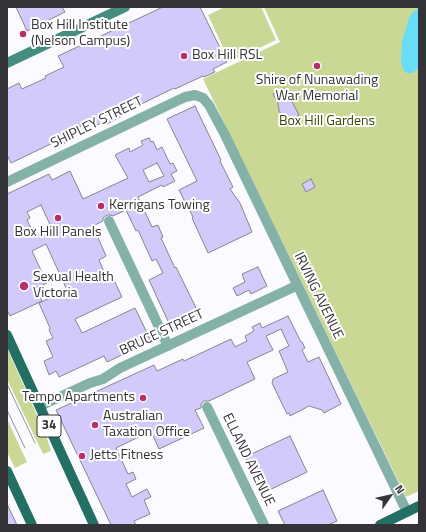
<!DOCTYPE html>
<html>
<head>
<meta charset="utf-8">
<style>
  body { margin:0 }
  #map { position:relative; width:426px; height:532px; overflow:hidden; background:#fbfbff; font-family:"Titillium Web",sans-serif }
  canvas { display:block }
  .frame { position:absolute; inset:0; border:8px solid #343337; pointer-events:none }
  .north { position:absolute; left:370px; top:476px; width:40px; height:40px; -webkit-text-stroke:3px #fff; paint-order:stroke; rotate:56deg; font-size:11px; font-weight:700; line-height:16px; text-align:center; color:#343337 }
  .north::after { content:''; display:block; margin:auto; width:14px; height:18px; background:#343337; clip-path:polygon(50% 0,100% 100%,50% 72%,0 100%) }
</style>
</head>
<body>
<div id="map">
<canvas width="426" height="532"></canvas>
<div class="frame"></div>
<div class="north">N</div>
</div>
<script>
const g = document.querySelector('canvas').getContext('2d');
g.lineJoin = 'round';
function fill(path, color) { g.fillStyle = color; g.fill(path, 'evenodd'); }
const poly = rows => new Path2D(rows.map(r => 'M' + r).join(''));
function stroke(path, color, width, dash) { g.strokeStyle = color; g.lineWidth = width; g.lineCap = dash ? 'butt' : 'round'; g.setLineDash(dash || []); g.stroke(path); }
function label(font, color, halo, rows, align = 'center') {
  g.font = font + ' "Titillium Web",sans-serif'; g.lineWidth = 4; g.setLineDash([]); g.textBaseline = 'middle'; g.strokeStyle = halo; g.fillStyle = color; for (const [text, x, y, turn = 0] of rows) {
    g.save(); g.translate(x, y); g.rotate((+turn || 0) * Math.PI / 180); g.textAlign = isNaN(turn) ? turn : align; if (halo) g.strokeText(text, 0, 0); g.fillText(text, 0, 0); g.restore();
  }
}
fill(poly([
  [225,7,261,7,276,40,230,62,208,15],
  [264,7,419,7,419,491,406,497,203,79,280,42],
  [7,348,46,435,51,451,43,454,7,379],
  [7,419,27,462,15,468,7,452]
]), '#c9d894');
fill(poly([
  [419,8,419,68,412,73,407,73,404,71,401,62,402,42,409,18,412,13]
]), '#67ddf7');
const building = poly([
  [16,7,62,7,65,12,27,31,16,7],
  [163,7,200,7,227,62,213,69,215,72,204,77,203,76,175,89,174,88,123,113,124,115,107,124,106,121,95,126,92,121,70,132,73,139,59,146,57,141,11,163,7,155,7,89,19,83,22,89,46,78,45,76,64,67,58,56,163,7],
  [284,88,285,90,286,90,299,115,291,119,289,117,285,119,284,117,283,117,279,111,278,103,273,94,284,88],
  [195,106,221,160,220,161,233,187,230,189,240,203,252,232,208,253,192,218,193,217,179,190,197,181,167,119,195,106],
  [149,138,151,142,153,141,157,150,162,147,170,164,173,163,177,171,171,174,175,181,163,187,162,185,138,197,152,227,158,225,163,237,161,238,175,268,176,267,201,318,173,332,149,280,163,273,156,259,152,261,138,230,136,231,126,210,113,216,110,215,107,215,103,218,103,221,93,226,106,256,99,260,106,276,111,274,122,297,75,319,82,333,135,308,151,341,107,362,104,356,59,377,56,371,49,375,44,361,53,357,46,341,53,338,49,330,50,328,39,303,67,290,46,244,32,251,47,283,36,288,42,301,10,316,7,310,7,194,49,174,52,180,70,171,83,199,128,178,115,155,129,148,130,152,143,145,141,141,149,138],
  [157,163,164,176,149,182,143,170,157,163],
  [41,205,52,229,35,236,27,220,30,218,27,212,41,205],
  [311,179,315,187,306,192,302,184,311,179],
  [258,267,267,286,251,294,249,290,237,296,233,288,245,282,242,274,258,267],
  [288,316,301,342,302,342,305,348,302,350,308,362,319,357,341,404,324,413,322,410,309,406,290,416,289,413,287,414,272,383,273,379,288,372,279,351,289,346,281,329,266,336,273,350,247,362,255,379,209,401,204,401,201,404,201,408,195,410,204,428,159,449,151,431,116,448,128,474,133,472,136,479,126,484,132,497,147,489,151,497,144,500,150,514,134,521,136,525,111,525,56,410,154,365,157,371,183,359,184,361,231,339,235,347,247,341,245,336,254,331,252,327,260,323,262,328,288,316],
  [290,436,307,472,263,493,245,457,290,436],
  [323,490,337,521,328,525,285,525,278,511,323,490],
  [7,504,17,525,7,525,7,504]
]);
fill(building, '#d2cafa');
stroke(building, '#86848d', 1);
stroke(poly([
  [7,182,185,97,195,95,203,98,209,105,225,135,407,512],
  [109,221,168,346],
  [40,406,90,383,103,379,120,368,296,286],
  [207,407,264,525]
]), '#84b1a8', 10);
stroke(poly([
  [7,63,125,7]
]), '#448d80', 10);
stroke(poly([
  [7,335,94,525],
  [7,471,32,525],
  [380,525,419,506]
]), '#236f63', 10);
stroke(poly([
  [7,384,35,443],
  [7,410,25,448]
]), '#939397', 1);
for (const [x, y, r, color] of [
  [23,34,4,"#b82f6d"],
  [184,56,4,"#b82f6d"],
  [317,66,4,"#b82f6d"],
  [101,206,4,"#b82f6d"],
  [58,218,4,"#b82f6d"],
  [24,286,5,"#b82f6d"],
  [143,398,4,"#b82f6d"],
  [95,425,4,"#b82f6d"],
  [82,456,4,"#b82f6d"]
]) { const dot = new Path2D(); dot.arc(x, y, r, 0, 2 * Math.PI); g.fillStyle = color; g.fill(dot); stroke(dot, '#fff', 1.5); }
for (const [x, y, w] of [
  [49,426,24]
]) { const box = new Path2D(); box.roundRect(x - w / 2, y - 11, w, 22, 3); g.fillStyle = '#fff'; g.fill(box); stroke(box, '#343337', 1); }
label('bold 13px', '#343337', null, [
  ["34",49,426]
]);
label('14px', '#343337', '#fff', [
  ["Box Hill Institute",31,26],
  ["(Nelson Campus)",31,42],
  ["Box Hill RSL",192,56],
  ["Shire of Nunawading",317,81,"center"],
  ["War Memorial",317,97,"center"],
  ["Kerrigans Towing",109,206],
  ["Box Hill Panels",58,233,"center"],
  ["Sexual Health",33,278],
  ["Victoria",33,294],
  ["Tempo Apartments",135,398,"right"],
  ["Australian",103,417],
  ["Taxation Office",103,433],
  ["Jetts Fitness",90,456]
], 'left');
label('14px', '#3a4400', '#fff', [
  ["Box Hill Gardens",327,122]
]);
label('14px', '#343337', '#fff', [
  ["SHIPLEY STREET",97,123,-26],
  ["IRVING AVENUE",318,296,64],
  ["BRUCE STREET",162,333,-25],
  ["ELLAND AVENUE",248,460,64]
]);
</script>
</body>
</html>
